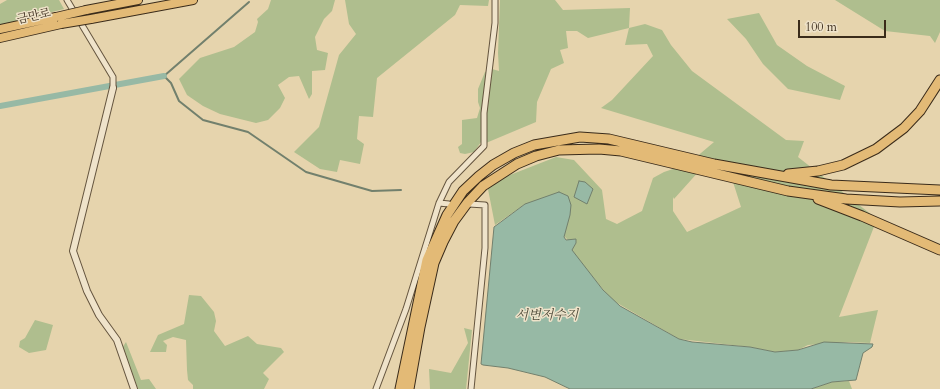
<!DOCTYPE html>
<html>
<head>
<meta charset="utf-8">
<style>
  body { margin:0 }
  #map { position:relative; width:940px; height:389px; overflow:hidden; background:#e6d4ad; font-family:Cardo,serif }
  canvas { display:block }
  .scale { position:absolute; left:798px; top:20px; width:88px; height:18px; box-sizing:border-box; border:2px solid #3a2b1a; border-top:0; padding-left:5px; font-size:12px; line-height:14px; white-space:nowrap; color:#3a2b1a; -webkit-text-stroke:3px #efe3ca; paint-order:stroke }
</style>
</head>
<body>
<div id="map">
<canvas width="940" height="389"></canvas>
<div class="scale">100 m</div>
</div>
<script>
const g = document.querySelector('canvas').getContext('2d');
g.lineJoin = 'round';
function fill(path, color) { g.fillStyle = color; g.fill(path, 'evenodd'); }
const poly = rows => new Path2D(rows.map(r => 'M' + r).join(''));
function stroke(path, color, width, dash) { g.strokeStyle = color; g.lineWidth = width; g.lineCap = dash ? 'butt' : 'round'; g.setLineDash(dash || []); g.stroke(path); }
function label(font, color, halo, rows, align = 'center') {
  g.font = font + ' Cardo,"Noto Serif KR",serif'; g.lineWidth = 3; g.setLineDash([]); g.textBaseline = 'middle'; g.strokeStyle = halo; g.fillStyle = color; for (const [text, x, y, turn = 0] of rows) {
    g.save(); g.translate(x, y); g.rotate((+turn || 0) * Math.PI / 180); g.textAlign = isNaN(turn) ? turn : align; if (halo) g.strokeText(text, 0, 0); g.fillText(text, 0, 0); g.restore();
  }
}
fill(poly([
  [7,0,59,0,64,9,0,25,0,4],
  [271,0,335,0,332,11,324,19,315,37,317,50,328,53,325,70,312,71,312,94,309,99,299,76,289,77,278,85,285,98,280,108,268,120,256,123,220,114,203,106,187,95,179,79,200,58,234,47,255,32,258,22,257,19,268,9],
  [345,0,489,0,488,6,460,5,455,15,377,78,373,117,359,116,357,139,364,144,360,164,340,160,337,172,320,169,294,152,319,127,339,55,356,34,349,24],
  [500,0,555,0,563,10,630,8,629,28,645,24,662,30,671,45,692,71,786,140,804,141,798,157,877,219,839,317,878,310,870,343,848,342,808,345,798,350,775,352,750,347,679,339,612,300,584,267,571,250,576,243,576,239,568,240,563,235,566,226,525,204,495,225,487,184,556,157,574,160,602,190,606,219,617,224,642,211,653,178,664,172,688,164,714,142,601,108,612,100,653,56,647,44,625,45,629,28,588,38,577,31,566,31,568,48,560,50,564,63,551,69,537,102,536,122,486,143,481,142,474,152,465,154,460,153,458,147,462,144,462,120,477,118,480,108,478,102,478,89,485,72,492,69,499,71,498,53],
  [700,170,733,182,741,207,687,232,673,211,673,197,674,199],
  [835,0,940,0,940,32,935,43,930,36,885,31],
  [759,13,777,45,807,66,845,86,840,100,788,89,763,64,746,39,727,19],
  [189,295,201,296,214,312,216,321,214,331,225,346,248,336,257,344,281,348,284,352,263,373,269,379,264,389,193,389,193,385,188,380,187,370,186,340,173,337,163,341,167,345,166,352,150,352,158,335,184,324],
  [35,320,53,325,46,350,29,353,19,347,20,341,25,338],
  [464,328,472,330,466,389,430,389,429,369,451,373,468,343],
  [126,342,141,380,149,379,156,389,138,389,122,348],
  [849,381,852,389,811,389,832,382]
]), '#afbe8e');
const water = poly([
  [579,181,585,182,593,189,587,204,574,197,579,181],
  [559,192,568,196,571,205,570,215,564,237,566,240,576,239,576,243,572,250,603,290,620,306,679,339,692,342,750,347,775,352,798,350,824,342,873,344,872,347,863,353,856,380,832,382,811,389,570,389,545,377,508,368,483,365,481,364,494,227,525,204,559,192]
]);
fill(water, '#97b9a5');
stroke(water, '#72806d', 1);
stroke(poly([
  [249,2,164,76,171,83,179,101,203,120,248,132,306,172,372,191,401,190]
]), '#72806d', 2);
stroke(poly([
  [0,106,164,76]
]), '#97b9a5', 6);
const minor = poly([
  [67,0,113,77,113,88],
  [439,203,449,204],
  [469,204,485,205,485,248,471,389],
  [376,389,406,309,439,203,449,182,484,146,484,113,495,23,495,0]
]);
const tertiary = poly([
  [113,88,73,251,87,291,99,315,117,340,134,389]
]);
const trunk = poly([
  [86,10,138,0],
  [91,19,193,0],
  [0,29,56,17],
  [0,38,61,24]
]);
const motorway = poly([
  [788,174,818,171,843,165,876,149,904,128,920,111,940,80],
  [818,199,862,216,940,250],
  [400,389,427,260,447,215,463,191,479,176,493,165,514,153,534,145,580,137,609,139,714,164,831,185,940,190],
  [409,389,420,327,434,263,443,242,454,221,468,202,483,186,517,164,536,156,559,150,599,149,621,151,788,191,846,199,900,202,940,201]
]);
stroke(minor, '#65553f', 7);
stroke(tertiary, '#65553f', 8);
stroke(trunk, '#3a2b1a', 10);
stroke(motorway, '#3a2b1a', 11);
stroke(minor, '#efe3ca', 5);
stroke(tertiary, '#efe3ca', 6);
stroke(trunk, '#e3ba76', 8);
stroke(motorway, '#e3ba76', 9);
const trunkBridge = poly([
  [56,17,86,10],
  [61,24,91,19]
]);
stroke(trunkBridge, '#3a2b1a', 10, []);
stroke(trunkBridge, '#e3ba76', 8);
label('12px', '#3a2b1a', '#efe3ca', [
  ["금만로",34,17,-13]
]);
label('italic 13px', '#514e3d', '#efe3ca', [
  ["서변저수지",547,316]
]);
</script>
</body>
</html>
